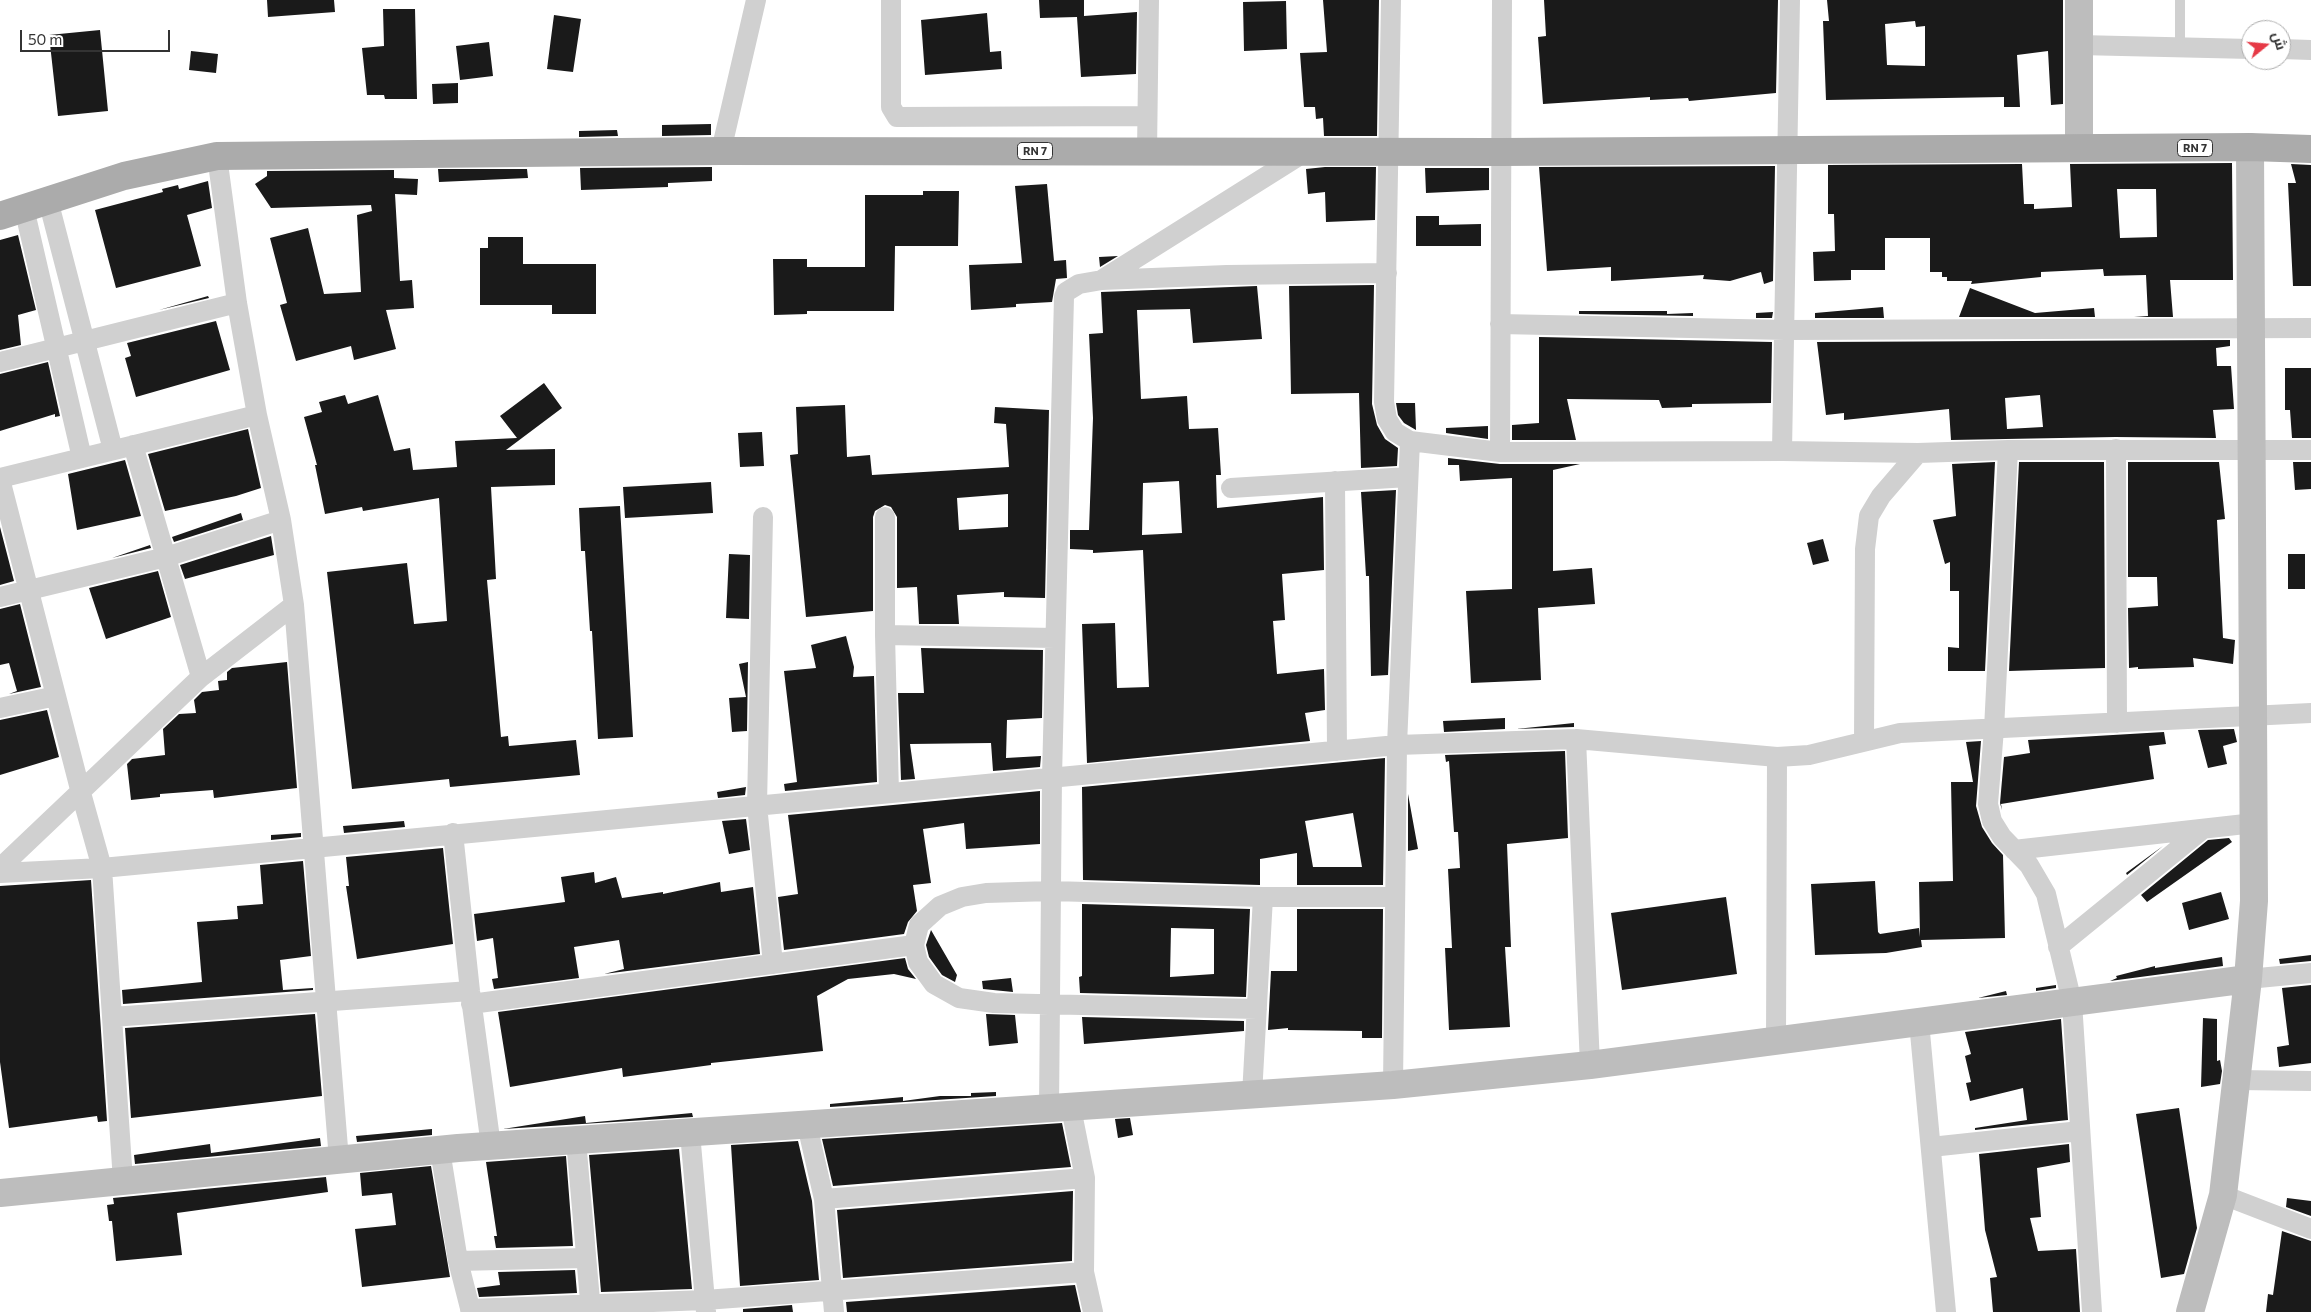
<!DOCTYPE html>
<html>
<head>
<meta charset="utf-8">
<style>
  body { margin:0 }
  #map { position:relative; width:2311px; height:1312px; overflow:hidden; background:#fff; font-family:Commissioner,Cairo,sans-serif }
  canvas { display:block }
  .north { position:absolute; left:2241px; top:20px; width:50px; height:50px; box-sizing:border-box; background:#fff; border:1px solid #adadad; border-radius:50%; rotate:73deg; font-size:14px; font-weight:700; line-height:20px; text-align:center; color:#333 }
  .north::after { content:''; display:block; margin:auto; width:18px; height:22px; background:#e63946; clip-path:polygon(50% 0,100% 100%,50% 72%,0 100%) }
  .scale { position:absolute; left:20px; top:30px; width:150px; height:22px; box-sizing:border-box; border:2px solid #333; border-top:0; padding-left:6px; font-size:15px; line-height:18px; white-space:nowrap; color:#333; -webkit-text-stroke:4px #fff; paint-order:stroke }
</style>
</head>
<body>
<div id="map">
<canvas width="2311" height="1312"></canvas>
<div class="north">ش</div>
<div class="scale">50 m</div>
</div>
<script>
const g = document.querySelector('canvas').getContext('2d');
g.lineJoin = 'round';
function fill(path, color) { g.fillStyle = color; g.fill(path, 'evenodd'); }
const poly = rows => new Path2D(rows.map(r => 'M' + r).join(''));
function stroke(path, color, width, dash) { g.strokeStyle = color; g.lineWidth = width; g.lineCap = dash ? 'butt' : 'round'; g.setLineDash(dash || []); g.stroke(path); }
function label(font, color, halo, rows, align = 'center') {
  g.font = font + ' Commissioner,sans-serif'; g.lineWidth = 5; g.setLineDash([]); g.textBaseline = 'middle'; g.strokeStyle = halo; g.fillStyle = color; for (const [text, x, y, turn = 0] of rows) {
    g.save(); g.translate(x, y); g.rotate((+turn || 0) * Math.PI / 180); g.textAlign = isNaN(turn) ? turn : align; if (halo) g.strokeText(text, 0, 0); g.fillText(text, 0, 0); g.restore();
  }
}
fill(poly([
  [267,0,334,0,335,12,268,17],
  [1039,0,1084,0,1084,16,1137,12,1136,74,1081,77,1077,17,1040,18],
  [1323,0,1379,0,1377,136,1324,136,1323,118,1316,119,1315,107,1304,107,1300,53,1327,52],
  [1544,0,1778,0,1776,93,1689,101,1688,98,1650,100,1650,97,1543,104,1538,37,1546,36],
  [1827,0,2063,0,2063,104,2051,105,2048,51,2017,55,2020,107,2004,107,2004,97,1826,100,1823,21,1829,21],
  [1915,21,1916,27,1925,26,1925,66,1887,65,1885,24],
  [1286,1,1287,49,1244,51,1243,2],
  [383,9,415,9,417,99,385,99,384,95,367,95,362,48,384,46],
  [987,13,990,52,1001,51,1002,69,925,75,921,20],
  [554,15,581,19,573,72,547,69],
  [100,30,108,111,58,116,49,35],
  [489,42,493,76,460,80,456,46],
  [191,51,218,54,216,73,189,70],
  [458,83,458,103,433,104,432,84],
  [711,124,711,135,662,136,662,125],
  [617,130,618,136,579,137,579,131],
  [2232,163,2233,280,2170,280,2173,317,2134,317,2148,316,2146,275,2104,276,2103,269,2041,272,2041,277,1971,284,1972,281,1947,281,1947,277,1942,277,1942,272,1930,272,1930,238,1885,238,1885,270,1851,270,1851,280,1814,281,1813,252,1835,251,1834,214,1828,214,1828,165,2022,164,2024,204,2034,204,2034,209,2072,207,2070,164],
  [2117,189,2156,189,2157,237,2120,238],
  [2291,164,2311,165,2311,286,2293,286,2288,183,2296,183],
  [1775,166,1773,281,1764,284,1761,272,1730,281,1703,279,1704,275,1611,281,1611,267,1547,271,1539,167],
  [712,167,712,181,668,183,668,187,581,190,580,168],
  [1325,167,1376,167,1375,220,1326,222,1325,192,1308,194,1306,169],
  [1425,168,1489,168,1489,190,1426,193],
  [438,169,527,169,528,178,439,182],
  [394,170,394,178,418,179,417,195,395,194,400,281,412,280,414,308,386,310,396,349,354,360,351,346,296,361,280,305,287,303,270,238,308,228,324,294,361,292,357,215,372,211,371,205,271,208,255,184,267,176,267,171],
  [208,181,212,208,187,215,201,266,116,288,95,210,163,192,162,189,178,185,179,189],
  [1047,184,1054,261,1066,260,1067,278,1056,279,1052,302,1016,304,1016,307,971,310,969,265,1022,263,1015,186],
  [923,191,959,191,958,246,895,246,894,311,807,311,807,314,774,315,773,259,807,259,807,267,865,267,865,195,923,195],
  [1416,216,1439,216,1439,225,1481,224,1481,246,1416,246],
  [18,235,36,310,18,315,21,345,0,350,0,240],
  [488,237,523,237,523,264,596,264,596,314,552,314,552,305,480,305,480,248,488,248],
  [1118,256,1100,267,1099,257],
  [1374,285,1372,404,1377,425,1385,439,1398,448,1397,466,1361,468,1359,393,1291,394,1289,286],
  [1257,286,1262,339,1193,343,1190,309,1137,310,1141,399,1187,396,1189,429,1218,428,1221,475,1216,475,1217,508,1323,497,1324,570,1282,574,1285,620,1273,621,1277,674,1324,669,1325,710,1305,713,1310,741,1087,763,1082,624,1115,623,1117,688,1149,687,1143,550,1093,553,1093,550,1070,549,1070,530,1089,530,1093,418,1089,334,1103,333,1101,292],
  [1179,481,1182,533,1142,535,1143,483],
  [1970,288,2035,313,2094,308,2095,317,1959,317],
  [208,296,209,298,159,310],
  [1883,307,1884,318,1815,318,1815,313],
  [1579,311,1667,311,1667,314,1693,313,1693,316,1579,314],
  [1773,312,1772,318,1756,318,1756,313],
  [216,321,230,370,136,397,125,358,131,356,127,343],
  [1539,337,1772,342,1771,403,1692,404,1692,407,1662,408,1659,400,1567,399,1576,440,1512,440,1512,425,1539,423],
  [2230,340,2230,346,2216,348,2217,366,2231,366,2234,409,2213,410,2216,438,2115,437,1951,440,1949,409,1844,420,1844,413,1826,415,1817,342],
  [2040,395,2043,427,2007,429,2005,398],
  [48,362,60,416,55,417,55,414,0,431,0,374],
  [2285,368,2311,368,2311,438,2292,438,2290,410,2285,410],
  [544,383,562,408,506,450,555,449,555,485,491,487,496,579,487,580,501,737,508,736,509,746,576,740,580,775,450,787,449,779,352,789,327,572,407,563,414,624,447,621,439,498,363,511,362,507,325,514,315,465,317,465,304,417,322,412,319,402,345,395,348,404,378,395,394,451,410,448,413,470,457,467,455,441,517,438,500,416],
  [1396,403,1415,403,1416,430,1404,423,1398,415],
  [845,405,847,457,870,455,872,475,1009,467,1006,424,994,423,995,407,1049,410,1045,598,1004,597,1004,592,957,595,959,624,919,624,917,587,897,588,897,517,891,507,885,505,875,511,873,517,873,611,806,617,790,455,798,454,796,407],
  [1008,494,1008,527,959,530,957,498],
  [1488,426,1488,439,1446,433,1446,428],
  [248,429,261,488,236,496,165,511,148,454],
  [762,432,764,466,740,467,738,433],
  [1448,458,1500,464,1580,464,1553,470,1553,571,1592,568,1595,604,1538,608,1541,680,1471,683,1466,591,1512,589,1512,478,1460,481,1459,465,1448,465],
  [125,460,141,516,77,530,68,474],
  [1995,462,1985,671,1948,671,1948,647,1959,648,1959,591,1950,591,1950,562,1945,564,1933,520,1956,516,1952,464],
  [2019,462,2104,462,2105,668,2009,671],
  [2128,462,2219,462,2225,519,2217,520,2223,638,2235,640,2233,664,2193,658,2194,667,2138,669,2138,667,2129,668,2128,608,2158,606,2157,577,2128,577],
  [2293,462,2311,462,2311,489,2295,490],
  [711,482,713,513,625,518,623,487],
  [1396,490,1388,675,1371,676,1369,576,1366,576,1361,492],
  [620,506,633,737,598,739,592,631,590,631,585,551,581,551,579,508],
  [241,513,243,520,174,542,172,537],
  [0,527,14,581,0,585],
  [271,536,274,555,185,579,180,565],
  [1823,539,1829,561,1813,565,1807,543],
  [150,545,151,548,112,558],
  [729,554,750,555,749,619,726,618],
  [2288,554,2305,554,2305,589,2288,589],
  [158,571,171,617,106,639,89,588],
  [20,604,41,687,9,694,17,691,9,663,0,665,0,609],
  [846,636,854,667,853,677,874,676,877,782,785,791,784,784,797,782,784,671,816,668,811,645],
  [921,648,1043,650,1042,718,1007,720,1006,758,1041,756,1040,767,993,771,991,743,910,744,915,779,901,780,898,693,924,693],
  [287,662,297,788,214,798,213,790,160,794,160,797,131,800,127,764,132,759,165,755,163,729,179,714,196,713,194,700,202,692,219,690,218,681,227,680,227,672,232,668],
  [748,662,747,731,732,732,729,698,746,697,739,664],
  [47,710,59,757,0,775,0,720],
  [1505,718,1505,729,1444,732,1443,721],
  [1574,723,1574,727,1516,729],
  [2234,729,2237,742,2223,746,2227,764,2208,768,2198,730],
  [2164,732,2166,744,2149,746,2154,779,2001,804,2002,810,2000,803,2004,757,2030,753,2028,740],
  [1981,741,1976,806,1982,827,1992,843,2003,855,2005,938,1921,940,1922,947,1886,953,1815,955,1811,884,1875,881,1878,932,1880,934,1919,928,1920,937,1919,882,1953,881,1951,782,1973,782,1966,742],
  [1565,751,1568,838,1507,844,1511,947,1505,947,1510,1027,1449,1030,1445,948,1452,948,1448,869,1460,868,1458,832,1454,832,1449,761,1446,762,1445,755],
  [1385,758,1383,885,1297,885,1297,853,1260,859,1260,885,1083,880,1082,787],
  [1353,813,1362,867,1313,867,1305,821],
  [746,787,745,795,718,798,717,792],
  [1040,791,1040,844,966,849,964,823,923,829,931,883,913,885,917,911,908,922,904,934,784,950,778,897,798,894,788,815],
  [1408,794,1418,849,1408,851],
  [746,819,750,850,729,854,722,821],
  [404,821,405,827,344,833,343,826],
  [301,833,301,837,271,840,271,835],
  [2229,838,2232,842,2147,902,2141,895,2208,840],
  [2163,846,2127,875,2126,873],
  [443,848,453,944,357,959,346,886,349,886,346,857],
  [303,861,311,956,280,960,283,990,313,988,313,990,123,1004,122,990,202,982,197,922,238,919,237,906,263,904,260,865],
  [594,872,595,883,616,877,622,898,663,892,663,894,720,882,721,892,753,887,760,954,604,974,624,969,619,940,574,947,579,978,494,989,492,979,498,978,493,938,477,941,474,914,565,902,561,877],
  [91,880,107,1121,98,1122,97,1116,9,1128,0,1062,0,886],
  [2221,892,2229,919,2189,930,2182,903],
  [1726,897,1737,974,1622,990,1611,913],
  [1082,904,1250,909,1246,997,1080,993,1079,977,1082,976],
  [1171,928,1214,929,1214,974,1170,977],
  [1297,909,1383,909,1382,1038,1362,1038,1362,1031,1288,1030,1288,1028,1268,1030,1271,971,1297,971],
  [931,930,957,975,955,982,942,975,929,957,926,945],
  [2311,955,2311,961,2280,964,2279,959],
  [2222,957,2223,966,2110,981,2117,978,2116,976,2155,966,2155,968],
  [905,958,908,969,916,979,894,974,848,979,817,996,823,1051,711,1063,711,1065,623,1077,622,1068,510,1087,498,1012],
  [1011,978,1013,992,983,989,982,981],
  [2056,985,2056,988,2036,991,2036,988],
  [2311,985,2311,1063,2279,1067,2277,1047,2289,1045,2282,988],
  [2006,991,2007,995,1978,998],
  [315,1014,322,1096,131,1118,125,1028],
  [986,1014,1015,1015,1018,1043,989,1046],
  [1082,1017,1244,1021,1244,1031,1084,1044],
  [2203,1018,2217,1019,2217,1061,2220,1060,2222,1071,2220,1084,2201,1087],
  [2061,1019,2068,1120,1975,1130,1975,1128,2027,1120,2023,1088,1970,1101,1966,1083,1971,1082,1965,1056,1971,1054,1965,1032],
  [996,1092,996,1096,830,1107,830,1104,903,1097,903,1101,940,1096,971,1096,971,1093],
  [2179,1108,2197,1228,2184,1274,2161,1278,2136,1114],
  [692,1113,693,1117,503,1129,585,1116,586,1123],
  [1130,1118,1133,1135,1118,1138,1115,1119],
  [1062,1123,1071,1167,833,1186,822,1139],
  [432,1129,432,1135,357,1142,356,1136],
  [320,1138,321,1146,135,1164,134,1155,210,1144,211,1153],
  [798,1141,812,1201,819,1280,740,1286,731,1145],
  [2069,1144,2070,1162,2037,1168,2041,1217,2030,1218,2038,1251,2076,1249,2080,1312,1993,1312,1990,1278,1997,1277,1985,1230,1979,1154],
  [679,1149,692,1289,601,1292,589,1155],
  [566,1156,573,1246,496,1248,494,1236,497,1236,486,1162],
  [431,1166,450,1277,362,1287,355,1229,396,1225,392,1193,362,1196,360,1173],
  [326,1177,328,1192,177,1213,182,1255,116,1261,112,1221,109,1221,107,1205,114,1204,113,1198],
  [1073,1191,1072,1261,843,1278,837,1210],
  [2287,1198,2311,1201,2311,1216,2286,1207],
  [2282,1231,2311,1241,2311,1312,2266,1312,2268,1294,2273,1295],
  [575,1270,577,1293,479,1297,477,1288,500,1285,498,1272],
  [1075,1285,1081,1312,847,1312,846,1302],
  [792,1305,793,1312,743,1312,743,1309]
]), '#1a1a1a');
stroke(poly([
  [2180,47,2180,0]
]), '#d0d0d0', 10);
stroke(poly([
  [891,0,891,107,897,117,1147,116],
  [1391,0,1384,402,1387,419,1395,432,1410,441,1500,452,1782,451,1918,453,2008,450,2311,450],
  [2079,45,2251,49],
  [2281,49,2311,50],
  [721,151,756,0],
  [1147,152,1149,0],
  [217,156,237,303,257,415,281,520,294,605,339,1160],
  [48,200,113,450],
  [24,208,82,458],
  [1103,279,1305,152],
  [1500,324,1785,330,2311,328],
  [0,362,237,303],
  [133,445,201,677],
  [2116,449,2117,723],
  [2008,450,1994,729,1988,804,1992,821,2002,837,2029,865,2046,894,2072,1002,2092,1312],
  [1782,451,1790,0],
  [1500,452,1502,0],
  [0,478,257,415],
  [0,479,81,793,102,868,123,1181],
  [1335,481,1337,751],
  [1231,488,1408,477],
  [763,517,757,805,773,964],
  [885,517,885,635],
  [0,597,166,557,281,520],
  [0,708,56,696],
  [1576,739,1590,1065],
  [1864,741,1865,549,1869,516,1881,496,1918,453],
  [889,793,885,635,1055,638],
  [453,833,470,991,491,1146],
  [2014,850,2254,823],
  [0,868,201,677,294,605],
  [0,873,102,868,1397,745,1576,739,1777,757,1809,755,1900,733,2311,713],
  [2058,947,2203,829],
  [2248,979,2311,973],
  [471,1004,914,945],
  [1257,1009,994,1003,959,998,934,984,918,962,914,945,919,925,940,906,962,897,986,893,1051,891,1263,897,1395,897],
  [112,1017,470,991],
  [1919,1022,1946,1312],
  [1776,1041,1777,757],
  [2237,1080,2311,1081],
  [1393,1085,1397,745,1410,441],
  [1252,1095,1263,897],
  [1071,1108,1085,1178,1084,1272,1093,1312],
  [1049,1109,1052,777,1064,297,1066,292,1079,284,1102,280,1227,275,1387,273],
  [807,1125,824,1199,834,1312],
  [690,1133,706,1312],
  [576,1140,591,1312],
  [1931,1147,2080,1131],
  [440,1150,458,1261,471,1312],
  [2223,1195,2311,1229],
  [824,1199,1085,1178],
  [458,1261,585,1258],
  [470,1309,705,1300,1084,1272]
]), '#d0d0d0', 20);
stroke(poly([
  [2079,148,2079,0],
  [0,1193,458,1148,1393,1085,1590,1065,2248,979],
  [2190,1312,2223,1195,2248,979,2254,901,2250,147]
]), '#bdbdbd', 28);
stroke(poly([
  [0,216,124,176,217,156,721,151,1501,152,2250,147,2311,149]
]), '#ababab', 28);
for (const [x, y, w] of [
  [2195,148,35],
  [1035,151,35]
]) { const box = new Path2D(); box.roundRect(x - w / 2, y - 8.5, w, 17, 4); g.fillStyle = '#fff'; g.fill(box); stroke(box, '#333', 1); }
label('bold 11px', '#333', null, [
  ["RN 7",2195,148],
  ["RN 7",1035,151]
]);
</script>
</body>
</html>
